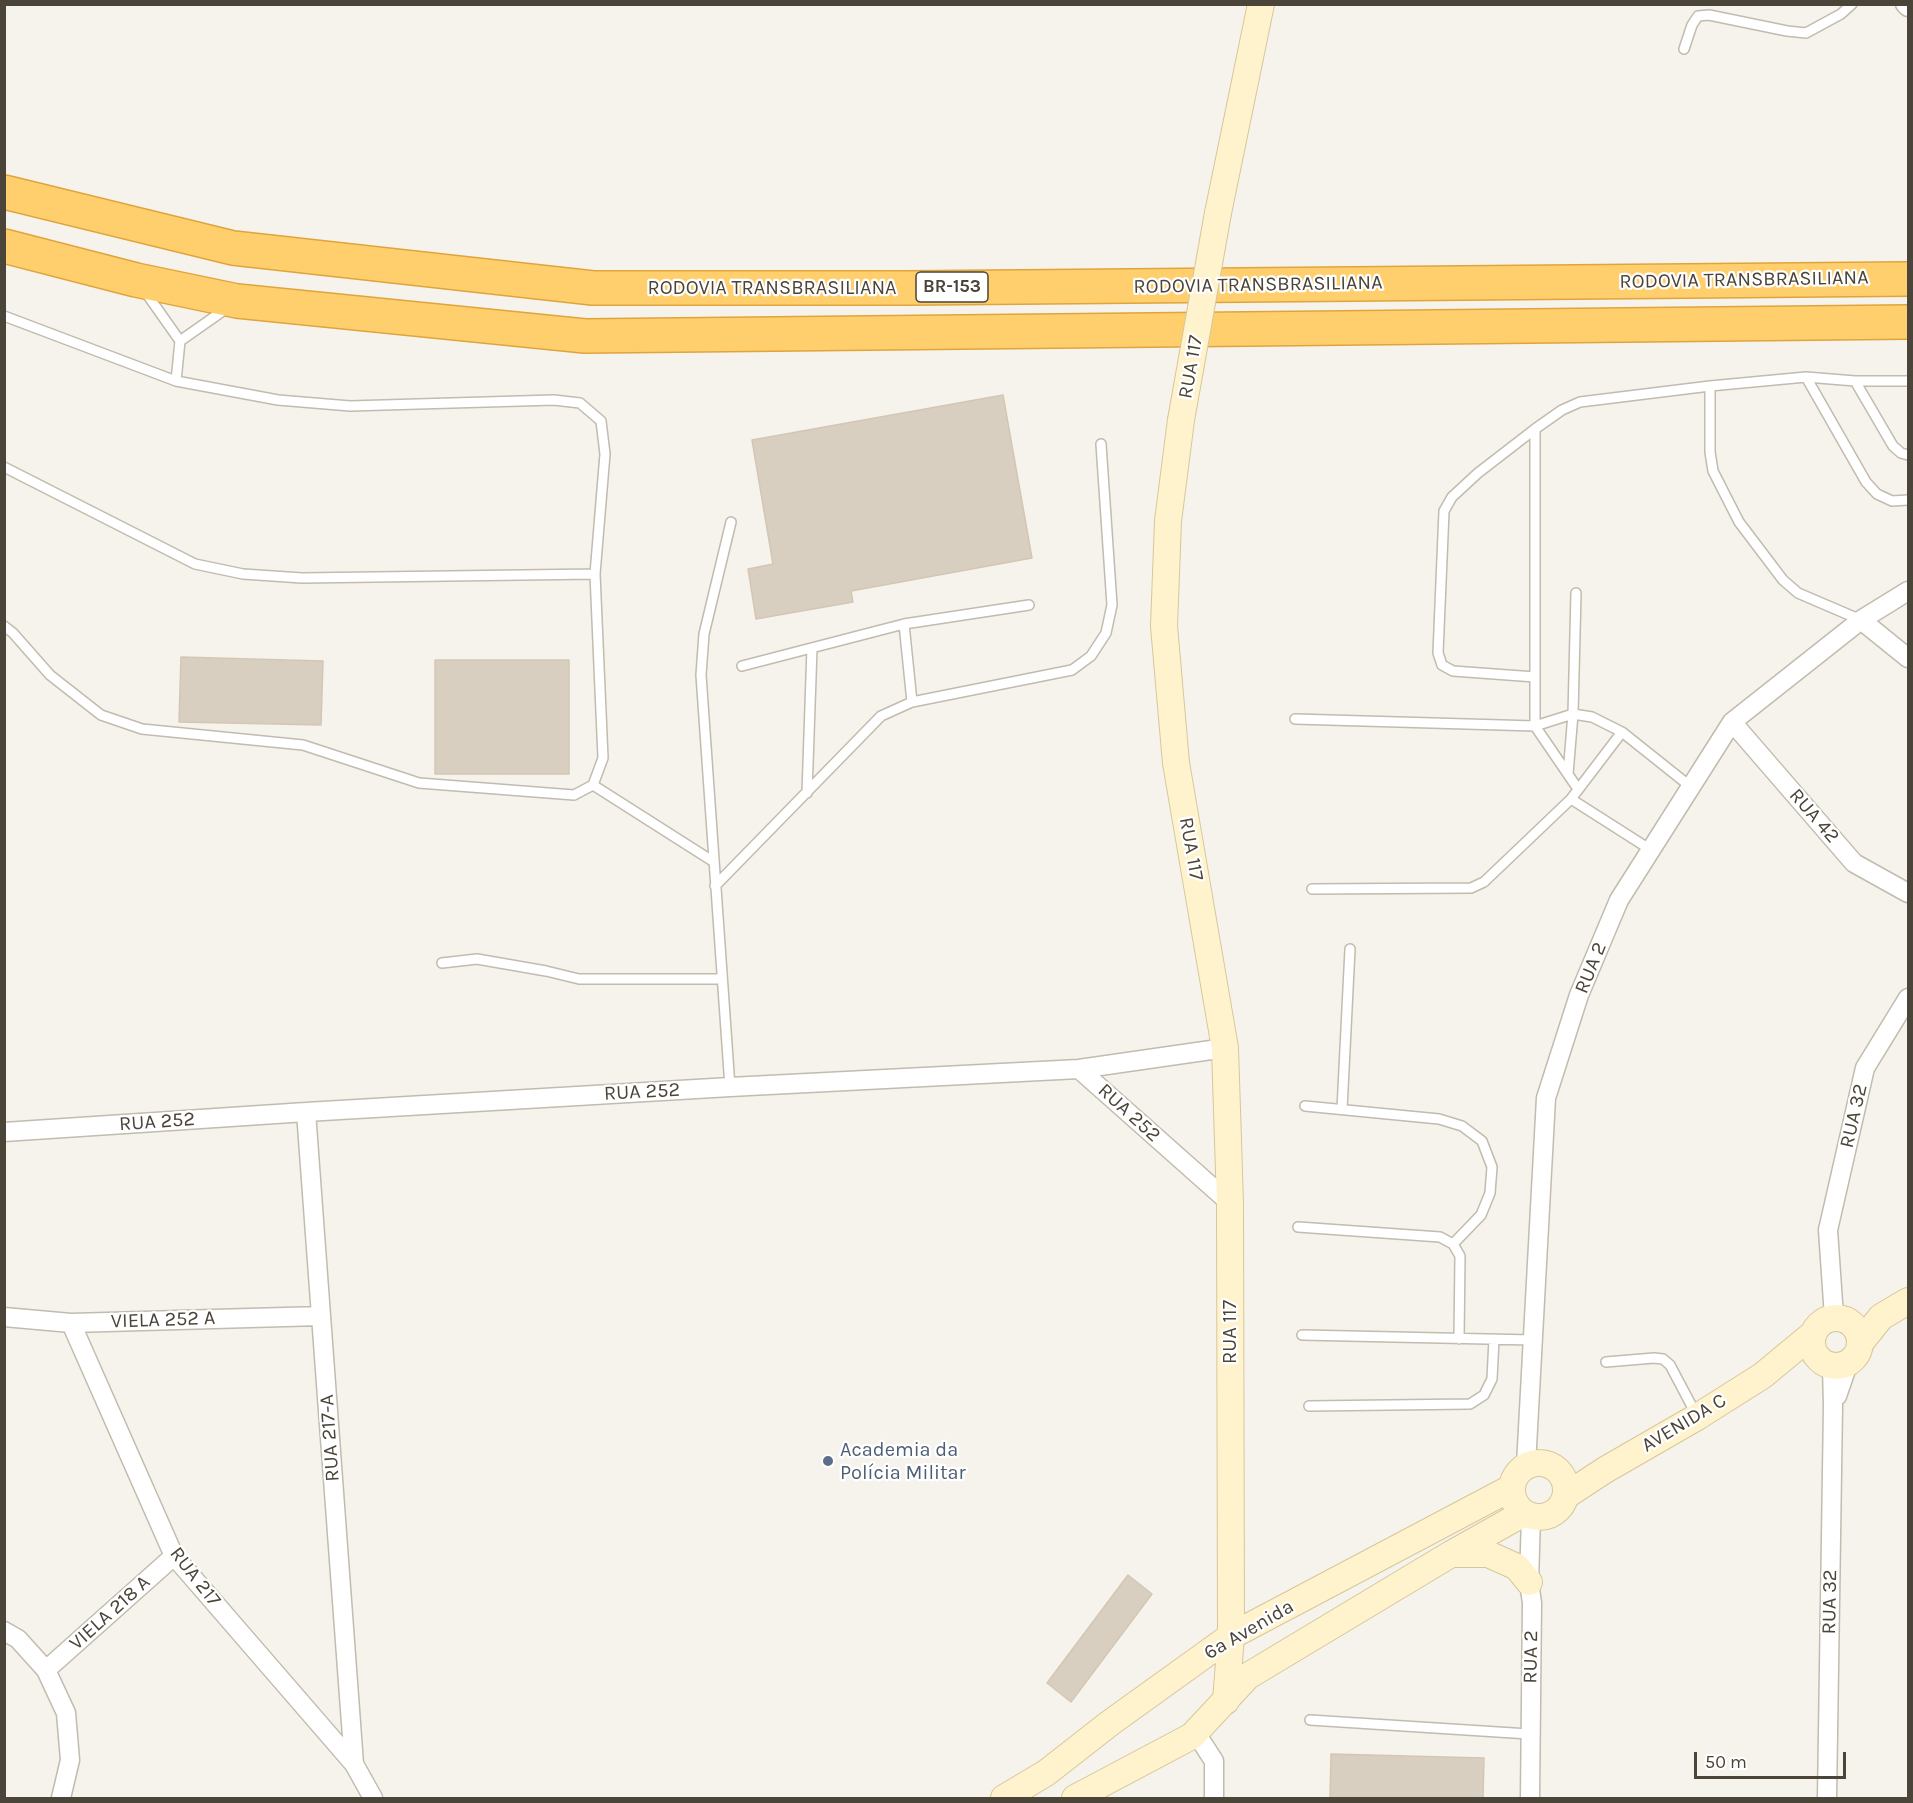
<!DOCTYPE html>
<html>
<head>
<meta charset="utf-8">
<style>
  body { margin:0 }
  #map { position:relative; width:1913px; height:1803px; overflow:hidden; background:#f6f3ec; font-family:Karla,sans-serif }
  canvas { display:block }
  .frame { position:absolute; inset:0; border:6px solid #4b4439; pointer-events:none }
  .scale { position:absolute; left:1694px; top:1752px; width:152px; height:27px; box-sizing:border-box; border:3px solid #4b4439; border-top:0; padding-left:8px; font-size:18px; line-height:21px; white-space:nowrap; color:#4b4439; -webkit-text-stroke:4px #fff; paint-order:stroke }
</style>
</head>
<body>
<div id="map">
<canvas width="1913" height="1803"></canvas>
<div class="frame"></div>
<div class="scale">50 m</div>
</div>
<script>
const g = document.querySelector('canvas').getContext('2d');
g.lineJoin = 'round';
function fill(path, color) { g.fillStyle = color; g.fill(path, 'evenodd'); }
const poly = rows => new Path2D(rows.map(r => 'M' + r).join(''));
function stroke(path, color, width, dash) { g.strokeStyle = color; g.lineWidth = width; g.lineCap = dash ? 'butt' : 'round'; g.setLineDash(dash || []); g.stroke(path); }
function label(font, color, halo, rows, align = 'center') {
  g.font = font + ' Karla,sans-serif'; g.lineWidth = 4.5; g.setLineDash([]); g.textBaseline = 'middle'; g.strokeStyle = halo; g.fillStyle = color; for (const [text, x, y, turn = 0] of rows) {
    g.save(); g.translate(x, y); g.rotate((+turn || 0) * Math.PI / 180); g.textAlign = isNaN(turn) ? turn : align; if (halo) g.strokeText(text, 0, 0); g.fillText(text, 0, 0); g.restore();
  }
}
const building = poly([
  [1003,395,1032,558,851,591,853,602,756,619,748,569,773,564,752,440,1003,395],
  [181,657,323,661,321,725,179,722,181,657],
  [435,660,569,660,569,774,435,774,435,660],
  [1128,1575,1152,1594,1071,1702,1047,1683,1128,1575],
  [1331,1754,1484,1758,1483,1798,1330,1798,1331,1754]
]);
fill(building, '#d8cfc1');
stroke(building, '#d3c7b4', 1.5);
const lane = poly([
  [1684,49,1692,25,1698,16,1709,15,1787,31,1806,33,1841,14,1852,4],
  [144,290,180,341,176,381],
  [4,316,176,381,278,400,350,406,554,400,580,403,601,421,605,454,595,574,603,758,593,785,574,795,419,783,303,745,142,729,101,715,50,675,13,633,4,626],
  [180,341,227,308],
  [1806,377,1866,482,1877,494,1892,501,1908,500],
  [1855,381,1893,446,1901,453,1908,455],
  [1710,386,1710,452,1713,471,1739,522,1783,580,1798,593,1861,620],
  [1535,429,1535,726,1578,789],
  [4,467,195,564,243,574,302,578,595,574],
  [904,624,912,702],
  [742,666,904,624,1029,605],
  [1535,677,1453,671,1442,665,1438,653,1444,511,1452,497,1478,473,1535,429,1562,410,1580,402,1710,386,1806,377,1855,381,1908,381],
  [1295,719,1535,726,1573,714,1592,717,1622,732,1691,787],
  [1568,774,1573,714,1576,593],
  [593,785,714,862],
  [807,793,812,648],
  [1571,799,1651,850],
  [715,886,881,716,912,702,1072,670,1091,656,1106,633,1112,605,1101,444],
  [1312,889,1471,888,1484,882,1571,799,1622,732],
  [442,963,477,959,546,971,579,979,722,979],
  [730,1087,701,675,704,634,731,522],
  [1305,1106,1439,1119,1462,1126,1482,1141,1492,1167,1490,1193,1481,1215,1453,1244],
  [1342,1109,1350,949],
  [1298,1227,1440,1237,1453,1244,1460,1256,1459,1339],
  [1302,1335,1533,1340],
  [1606,1362,1654,1358,1663,1359,1670,1365,1697,1416],
  [1309,1406,1470,1404,1484,1395,1492,1379,1494,1339],
  [1310,1720,1529,1734]
]);
const street = poly([
  [1905,4,1908,7],
  [1861,620,1908,658],
  [1732,722,1854,863,1908,893],
  [1079,1069,1230,1203],
  [306,1112,354,1764],
  [4,1132,306,1112,730,1087,1079,1069,1225,1048],
  [4,1317,71,1323,321,1316],
  [1834,1317,1828,1230,1865,1068,1908,998],
  [71,1323,174,1556,354,1764,373,1798],
  [1837,1396,1848,1364],
  [1526,1465,1546,1098,1579,995,1619,900,1732,722,1861,620,1908,591],
  [4,1631,18,1639,46,1670,66,1713,70,1760,61,1798],
  [46,1670,174,1556],
  [1192,1736,1201,1741,1214,1761,1214,1798],
  [1530,1798,1532,1603,1529,1582,1531,1516],
  [1827,1798,1833,1406,1832,1367]
]);
const secondary = poly([
  [1218,213,1261,4],
  [1181,420,1168,521,1164,626,1176,763,1225,1048,1230,1203,1231,1636,1226,1701],
  '1812 1342a24 24 0 1 1 48 0a24 24 0 1 1-48 0Z',
  [1861,1342,1881,1317,1908,1301],
  '1512 1490a27 27 0 1 1 54 0a27 27 0 1 1-54 0Z',
  [1567,1495,1605,1470,1697,1417,1762,1376,1814,1333],
  [1451,1554,1488,1554,1517,1567,1529,1582],
  [1004,1798,1046,1773,1110,1723,1231,1636,1511,1488],
  [1075,1798,1192,1736,1248,1676,1451,1554,1524,1513]
]);
const highway = poly([
  [4,192,233,248,593,288,909,288,1908,279],
  [4,246,136,280,237,301,585,336,1908,322]
]);
stroke(lane, '#c2bbae', 12);
stroke(street, '#c2bbae', 21);
stroke(secondary, '#d6c79b', 28);
stroke(highway, '#e0a43c', 36);
stroke(lane, '#fff', 9);
stroke(street, '#fff', 18);
stroke(secondary, '#fff3cd', 26);
stroke(highway, '#ffcf6e', 33);
const secondaryBridge = poly([
  [1181,420,1218,213]
]);
stroke(secondaryBridge, '#d6c79b', 28, []);
stroke(secondaryBridge, '#fff3cd', 26);
for (const [x, y, r, color] of [
  [828,1461,6,"#5c6f8a"]
]) { const dot = new Path2D(); dot.arc(x, y, r, 0, 2 * Math.PI); g.fillStyle = color; g.fill(dot); stroke(dot, '#fff', 2); }
for (const [x, y, w] of [
  [952,287,72]
]) { const box = new Path2D(); box.roundRect(x - w / 2, y - 15, w, 30, 4.5); g.fillStyle = '#fff'; g.fill(box); stroke(box, '#4b4439', 1.5); }
label('bold 18px', '#4b4439', null, [
  ["BR-153",952,287]
]);
label('20px', '#4b4439', '#fff', [
  ["RODOVIA TRANSBRASILIANA",1744,280,-1],
  ["RODOVIA TRANSBRASILIANA",1258,285,-1],
  ["RODOVIA TRANSBRASILIANA",772,288],
  ["RUA 117",1191,367,-80],
  ["RUA 42",1814,816,49],
  ["RUA 117",1191,849,80],
  ["RUA 2",1591,968,-68],
  ["RUA 252",642,1092,-3],
  ["RUA 252",1129,1113,42],
  ["RUA 32",1854,1116,-77],
  ["RUA 252",157,1122,-4],
  ["VIELA 252 A",163,1320,-2],
  ["RUA 117",1230,1332,-90],
  ["AVENIDA C",1684,1423,-31],
  ["RUA 217-A",330,1438,-94],
  ["RUA 217",195,1577,52],
  ["RUA 32",1830,1602,-89],
  ["VIELA 218 A",110,1613,-42],
  ["6ª Avenida",1249,1630,-30],
  ["RUA 2",1531,1657,-89]
]);
label('20px', '#4e5e75', '#fff', [
  ["Academia da",840,1450],
  ["Polícia Militar",840,1473]
], 'left');
</script>
</body>
</html>
